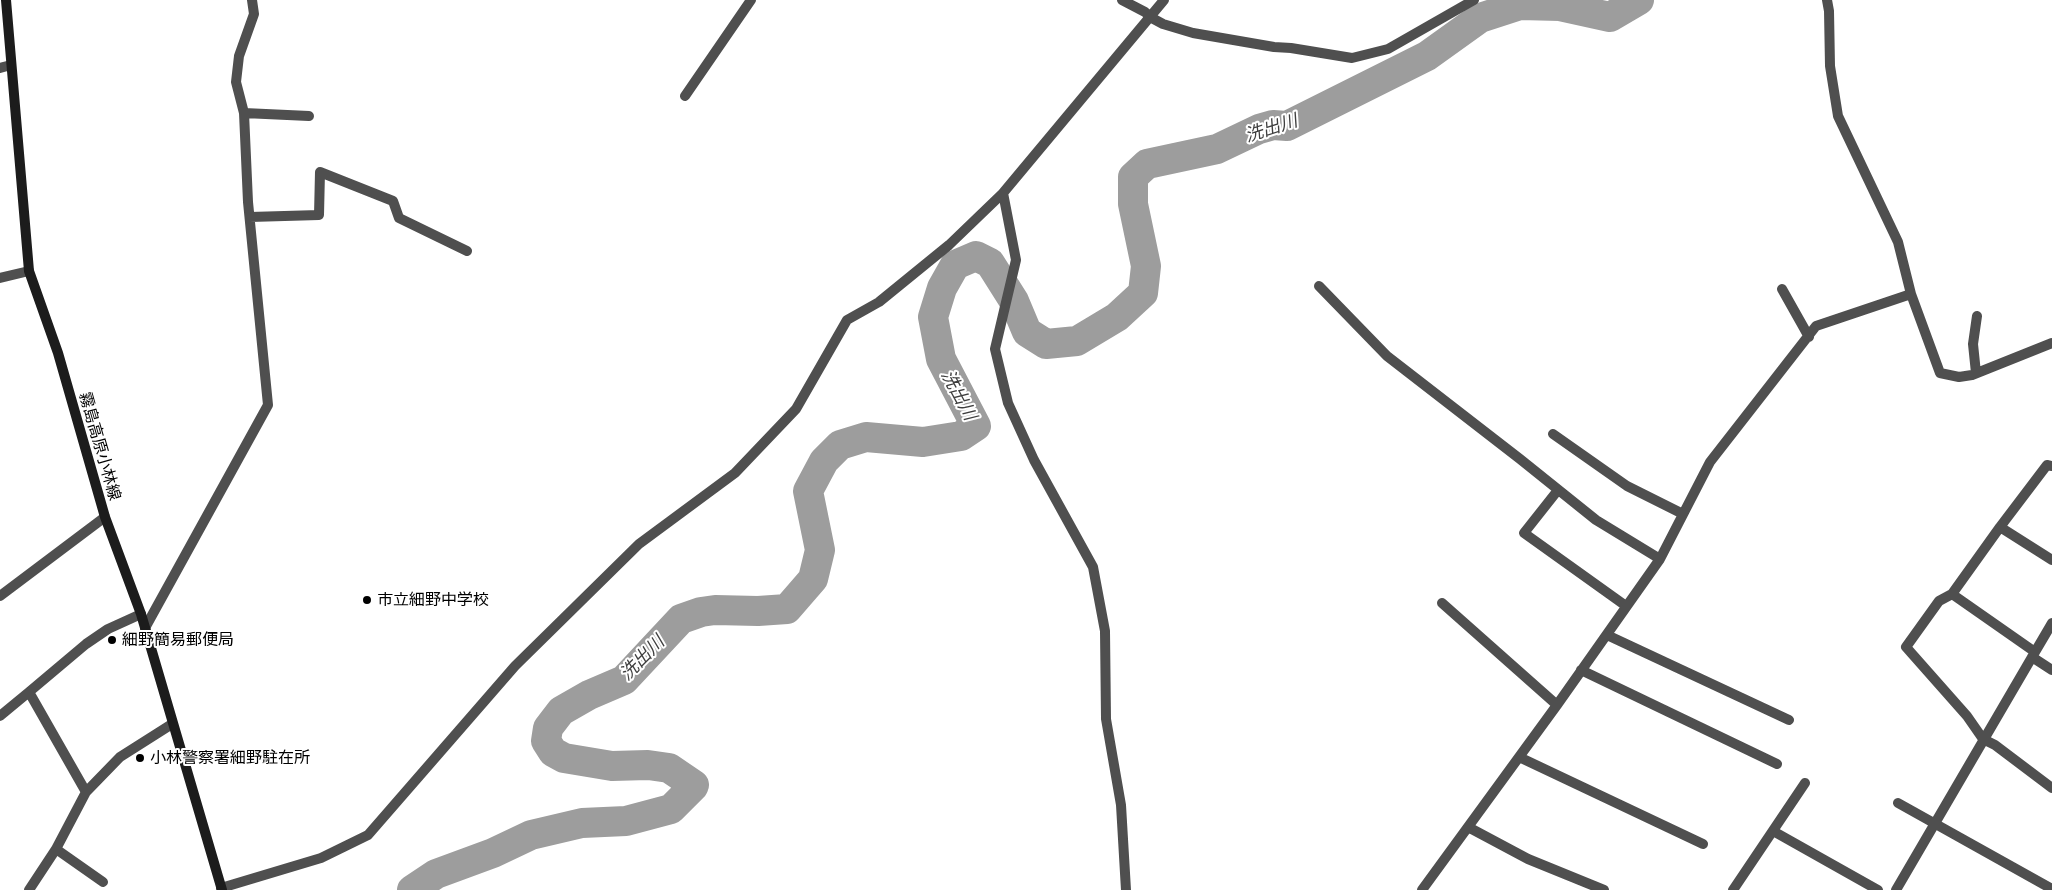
<!DOCTYPE html>
<html>
<head>
<meta charset="utf-8">
<style>
  body { margin:0 }
  canvas { display:block; background:#fff }
</style>
</head>
<body>
<canvas width="2052" height="890"></canvas>
<script>
const g = document.querySelector('canvas').getContext('2d');
g.lineJoin = 'round';
const poly = rows => new Path2D(rows.map(r => 'M' + r).join(''));
function stroke(path, color, width, dash) { g.strokeStyle = color; g.lineWidth = width; g.lineCap = dash ? 'butt' : 'round'; g.setLineDash(dash || []); g.stroke(path); }
function label(font, color, halo, rows, align = 'center') {
  g.font = font + ' "Exo 2","Noto Sans JP",sans-serif'; g.lineWidth = 4; g.setLineDash([]); g.textBaseline = 'middle'; g.strokeStyle = halo; g.fillStyle = color; for (const [text, x, y, turn = 0] of rows) {
    g.save(); g.translate(x, y); g.rotate((+turn || 0) * Math.PI / 180); g.textAlign = isNaN(turn) ? turn : align; if (halo) g.strokeText(text, 0, 0); g.fillText(text, 0, 0); g.restore();
  }
}
stroke(poly([
  [412,890,436,874,493,853,531,835,582,823,626,821,671,809,693,787,694,785,669,768,648,765,612,766,564,758,553,752,546,741,548,728,561,711,589,695,624,680,681,619,701,612,715,610,758,611,787,609,813,579,820,550,808,491,824,461,840,445,866,437,923,442,961,436,976,426,941,359,933,317,942,288,955,265,976,256,990,263,1014,301,1027,332,1046,344,1077,341,1117,317,1143,293,1146,266,1133,204,1133,177,1147,164,1217,149,1259,129,1273,125,1287,126,1427,56,1480,18,1520,5,1560,6,1610,17,1639,0]
]), '#9d9d9d', 30);
stroke(poly([
  [1122,0,1145,12,1150,17,1163,24,1193,33,1274,47,1291,48,1352,58,1388,49,1474,0],
  [1827,0,1829,11,1830,66,1838,116,1898,242,1911,294,1940,373,1959,377,1972,375,2052,343],
  [0,68,11,65],
  [685,96,751,0],
  [244,113,309,116],
  [250,217,319,215,320,172,393,201,399,218,467,251],
  [0,278,29,271],
  [1319,286,1387,356,1520,459,1596,520,1660,559],
  [1782,289,1809,337],
  [1976,373,1973,344,1977,316],
  [1553,434,1627,486,1683,514],
  [1558,490,1524,533,1626,606],
  [2000,527,2047,465,2052,466],
  [2052,560,2000,527,1952,594,1939,601,1906,647,1967,716,1983,739,1995,745,2052,788],
  [1952,594,2035,652,2052,623],
  [0,596,105,517],
  [1442,603,1557,705],
  [145,628,268,405,248,202,244,113,236,82,239,56,254,14,252,0],
  [1607,635,1789,720],
  [2032,657,2052,670],
  [1581,670,1777,764],
  [29,692,86,644,108,629,141,614],
  [0,716,29,692,86,792,120,757,172,724],
  [1519,757,1703,844],
  [86,792,56,849,103,882],
  [1898,803,2052,889],
  [1468,827,1528,859,1604,890],
  [1773,831,1878,890],
  [221,888,321,858,368,835,515,666,639,544,735,473,796,409,847,320,879,302,949,245,1003,193],
  [29,890,56,849],
  [1126,890,1121,805,1106,719,1105,631,1093,567,1034,460,1008,403,995,349,1016,260,1003,193,1164,0],
  [1422,890,1557,705,1660,559,1710,462,1816,326,1911,294],
  [1733,890,1805,783],
  [1896,890,2035,652]
]), '#4f4f4f', 10);
stroke(poly([
  [6,0,29,271,58,353,105,517,141,614,222,890]
]), '#1c1c1c', 10);
for (const [x, y, r, color] of [
  [367,600,5,"#000"],
  [112,640,5,"#000"],
  [140,758,5,"#000"]
]) { const dot = new Path2D(); dot.arc(x, y, r, 0, 2 * Math.PI); g.fillStyle = color; g.fill(dot); stroke(dot, '#fff', 2); }
label('16px', '#000', '#fff', [
  ["霧島高原小林線",100,446,74]
]);
label('16px', '#000', '#fff', [
  ["市立細野中学校",377,600],
  ["細野簡易郵便局",122,640],
  ["小林警察署細野駐在所",150,758]
], 'left');
label('italic 18px', '#3e3e3e', '#fff', [
  ["洗出川",1271,128,-18],
  ["洗出川",959,395,62],
  ["洗出川",642,658,-45]
]);
</script>
</body>
</html>
